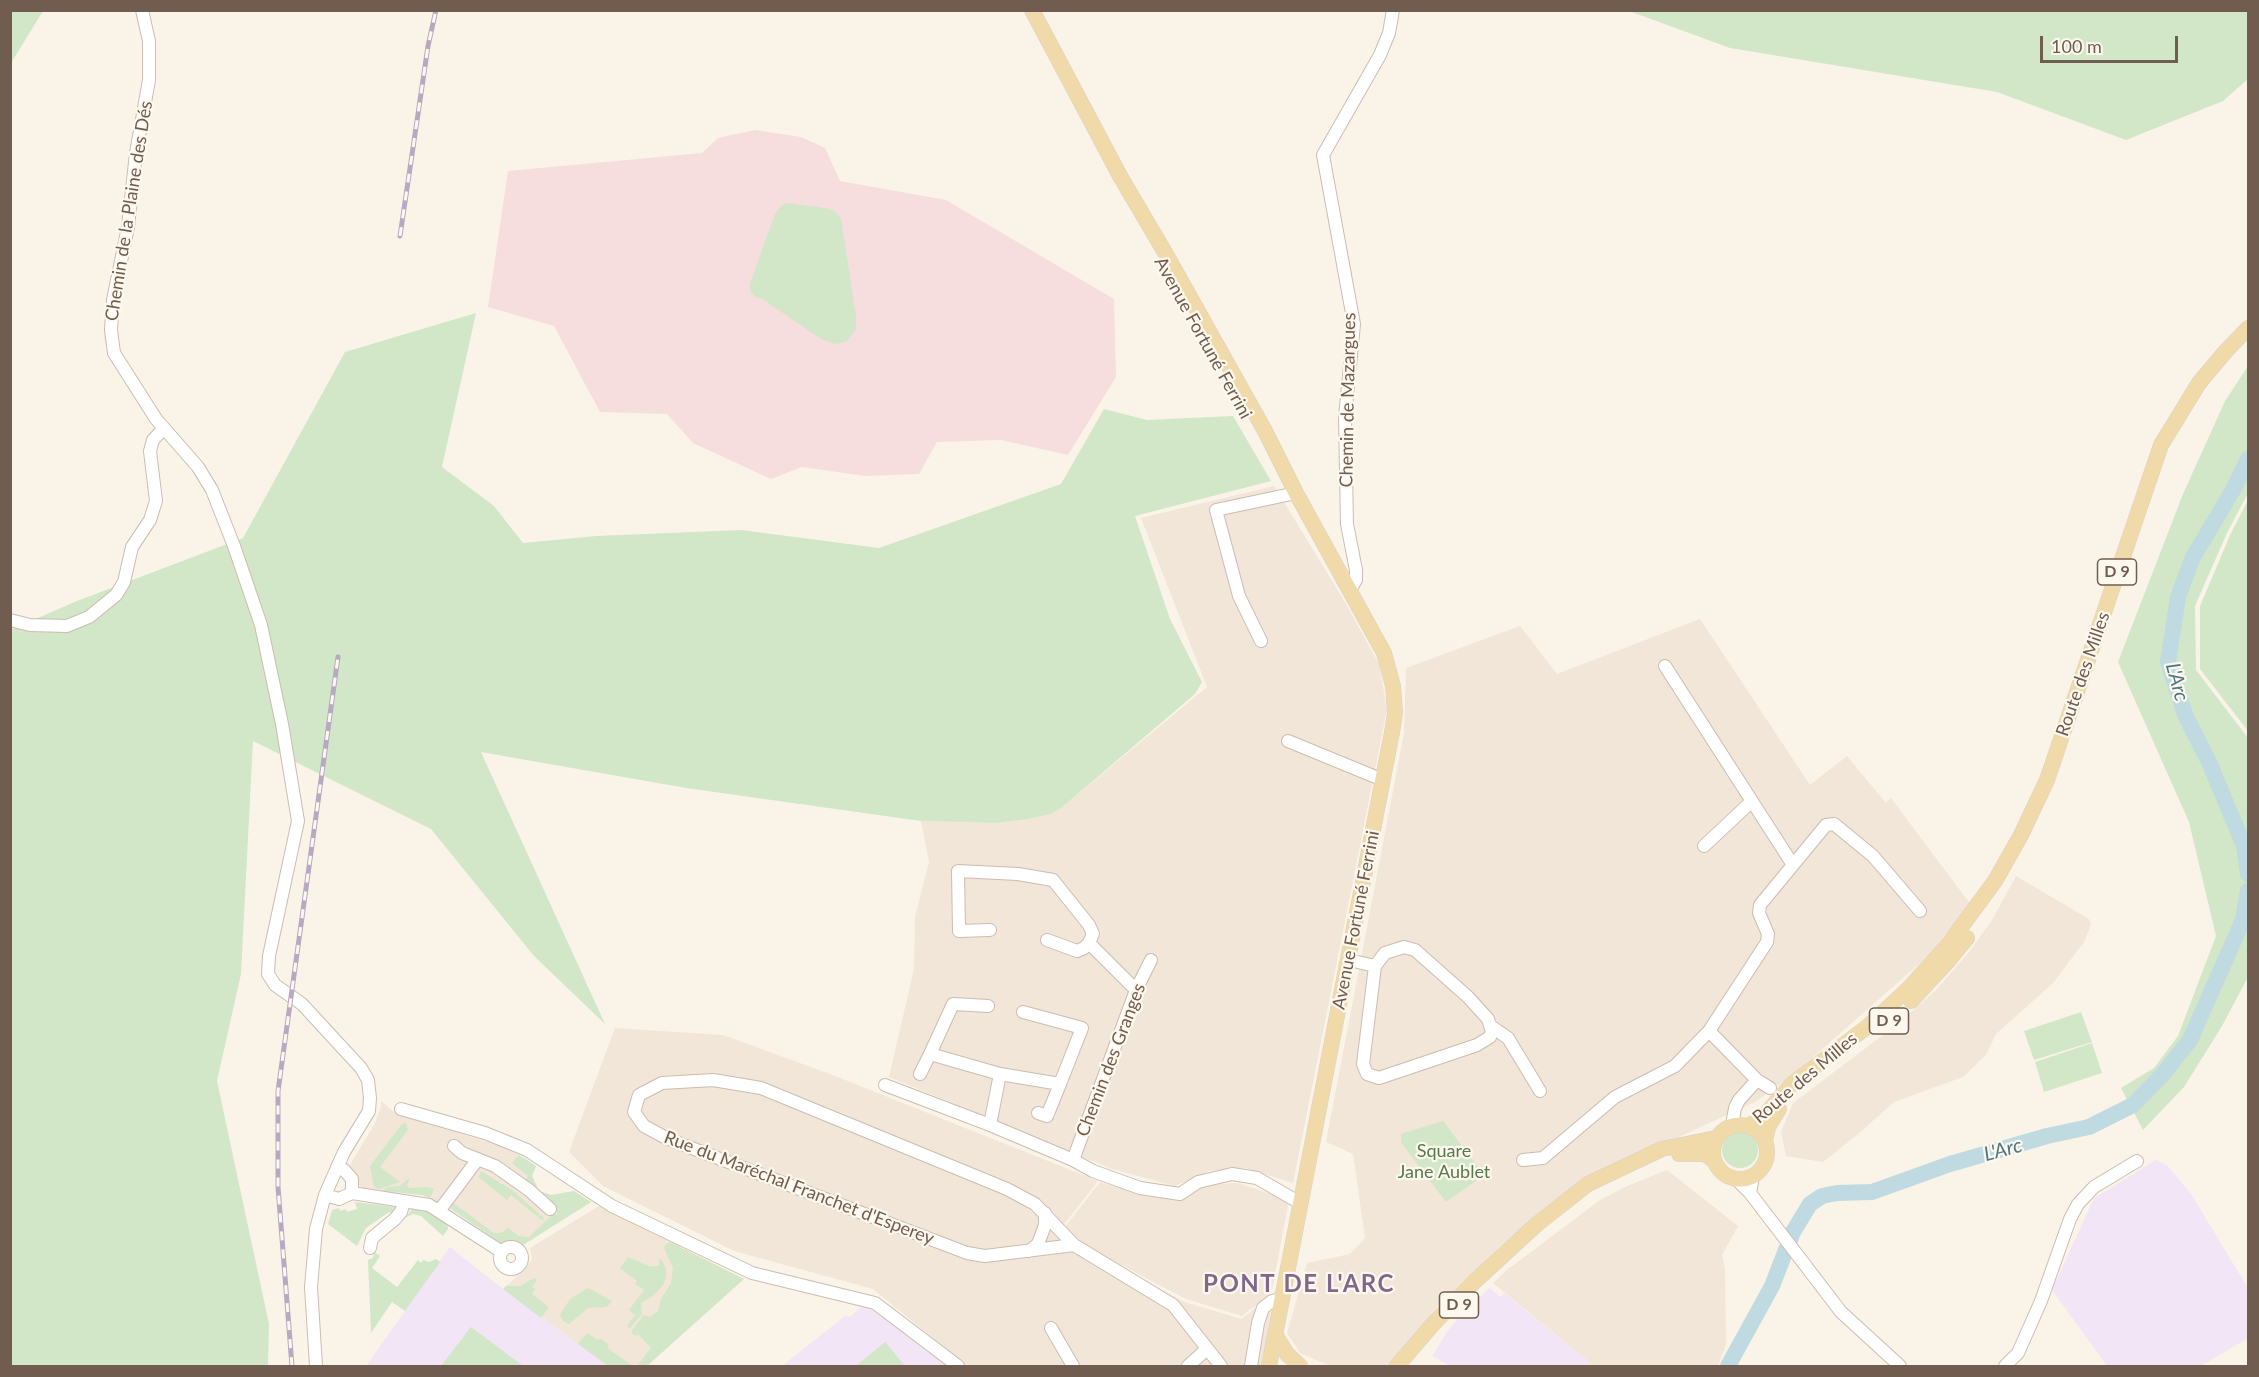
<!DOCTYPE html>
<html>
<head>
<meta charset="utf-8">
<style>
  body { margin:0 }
  #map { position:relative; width:2259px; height:1377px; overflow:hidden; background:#faf4e8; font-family:Lato,sans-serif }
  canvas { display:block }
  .frame { position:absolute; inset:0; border:12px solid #715d4f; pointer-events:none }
  .scale { position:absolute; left:2040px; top:36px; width:138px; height:27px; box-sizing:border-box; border:3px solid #715d4f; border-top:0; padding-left:8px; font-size:18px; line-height:21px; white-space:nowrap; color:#715d4f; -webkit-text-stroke:4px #fdf8ee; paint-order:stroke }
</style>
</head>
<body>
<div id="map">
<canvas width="2259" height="1377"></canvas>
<div class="frame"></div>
<div class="scale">100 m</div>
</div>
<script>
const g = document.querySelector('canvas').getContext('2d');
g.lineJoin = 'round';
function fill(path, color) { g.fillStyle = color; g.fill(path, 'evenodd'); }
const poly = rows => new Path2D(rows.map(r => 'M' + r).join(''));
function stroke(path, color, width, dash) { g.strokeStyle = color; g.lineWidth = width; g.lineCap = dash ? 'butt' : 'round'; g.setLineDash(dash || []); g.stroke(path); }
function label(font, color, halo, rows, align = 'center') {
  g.font = font + ' Lato,sans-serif'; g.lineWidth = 4.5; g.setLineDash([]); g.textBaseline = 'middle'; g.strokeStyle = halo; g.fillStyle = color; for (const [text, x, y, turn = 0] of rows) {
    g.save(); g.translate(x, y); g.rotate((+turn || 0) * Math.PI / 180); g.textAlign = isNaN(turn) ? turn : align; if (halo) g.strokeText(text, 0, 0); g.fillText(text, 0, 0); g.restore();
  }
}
fill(poly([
  [1274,486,1345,602,1379,664,1387,709,1293,1183,1245,1168,1209,1171,1175,1186,1112,1169,889,1077,914,969,915,917,929,862,921,821,996,823,1028,819,1051,814,1060,809,1207,687,1141,518],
  [1700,619,1810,785,1847,756,1886,803,1891,798,1971,905,1921,962,1794,1074,1755,1102,1585,1180,1506,1241,1437,1307,1391,1366,1330,1366,1300,1353,1287,1333,1307,1263,1350,1254,1365,1238,1353,1154,1326,1142,1404,733,1406,668,1520,626,1557,674],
  [2016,876,2089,919,2091,925,2084,942,2053,983,1996,1034,1986,1055,1963,1077,1894,1102,1857,1135,1823,1162,1786,1156,1781,1132,1793,1103,1895,1026,1935,991,1969,952,1992,920],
  [615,1028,723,1035,830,1074,1098,1181,1062,1227,1086,1249,1184,1302,1242,1319,1254,1309,1272,1301,1263,1366,967,1366,873,1289,734,1251,603,1186,569,1152],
  [381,1101,395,1113,500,1146,519,1155,536,1166,532,1176,539,1191,551,1195,574,1191,591,1202,523,1245,514,1242,501,1243,451,1209,422,1195,395,1192,393,1196,364,1189,358,1184,350,1165,375,1123,381,1107],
  [1667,1170,1738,1226,1722,1255,1725,1268,1726,1344,1718,1366,1594,1366,1493,1283,1507,1270,1600,1200,1627,1186],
  [1100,1182,1137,1193,1182,1198,1201,1185,1238,1183,1289,1200,1272,1290,1264,1302,1250,1309,1242,1316,1186,1299,1087,1247,1065,1227],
  [599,1206,744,1279,647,1366,608,1366,503,1289,525,1270,532,1259,530,1248]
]), '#f1e6d7');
fill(poly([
  [2156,1160,2167,1165,2191,1194,2248,1288,2248,1338,2201,1366,2107,1366,2052,1290,2094,1198],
  [450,1247,503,1289,608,1366,366,1366],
  [1490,1288,1500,1297,1504,1293,1594,1366,1451,1366,1432,1356,1449,1329,1467,1308],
  [861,1307,877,1310,950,1366,782,1366,845,1316,850,1317]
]), '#f1e5f6');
fill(poly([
  [755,130,801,137,825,148,840,181,946,200,1114,299,1116,377,1068,455,1001,440,937,442,919,474,865,476,802,467,771,479,693,443,667,414,600,412,554,326,488,307,508,171,702,153,718,138]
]), '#f6ddde');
fill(poly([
  [11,10,43,11,11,63,10,11],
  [1629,11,2248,11,2248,79,2223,101,2126,140,1997,92,1730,48],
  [788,203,831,209,837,213,841,219,856,316,856,329,846,342,835,344,821,339,764,300,754,296,750,290,750,284,775,214,782,205],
  [476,313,442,467,494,506,523,543,596,536,741,530,879,548,1061,484,1104,409,1147,420,1233,416,1271,481,1135,516,1170,619,1202,682,1195,694,1060,809,1051,814,1028,819,996,823,921,821,686,788,481,752,605,1024,534,956,431,829,253,741,241,974,217,1081,269,1324,268,1366,11,1366,10,630,77,601,243,538,345,352],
  [2248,366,2248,493,2227,533,2195,606,2196,670,2248,738,2248,977,2222,1026,2184,1087,2143,1130,2121,1088,2154,1068,2178,1036,2216,936,2189,822,2118,662,2183,494,2225,401],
  [2248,500,2248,731,2200,669,2200,606,2231,533],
  [2081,1012,2092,1042,2034,1060,2024,1031],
  [2092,1043,2102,1073,2044,1092,2035,1062],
  [1443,1121,1484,1175,1446,1202,1401,1142,1401,1134],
  [406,1123,408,1130,380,1167,400,1182,379,1189,374,1187,370,1166,402,1124],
  '1722 1150a18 18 0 1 1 36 0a18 18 0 1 1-36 0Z',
  [519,1155,536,1166,532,1176,539,1191,551,1195,574,1191,591,1202,523,1245,514,1242,501,1243,451,1209,452,1202,494,1233,501,1233,508,1228,519,1236,529,1237,554,1213,556,1215,558,1214,551,1205,525,1182,528,1176,512,1163],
  [481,1171,512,1190,544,1218,542,1220,511,1195,507,1200,478,1177],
  [410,1177,407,1185,408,1188,428,1187,434,1189,430,1198,422,1195,395,1192,393,1196,381,1192,388,1187,400,1186],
  [355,1202,395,1207,396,1210,395,1216,389,1212,366,1228,357,1246,328,1224,332,1210,339,1208,340,1211,346,1209,347,1212,357,1209],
  [412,1209,428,1212,447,1223,448,1229,443,1236,421,1216,413,1214,405,1218],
  [670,1242,744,1279,647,1366,637,1366,651,1348,638,1334,636,1336,632,1334,632,1330,644,1315,650,1317,658,1311,661,1299,671,1283,673,1268,664,1248,665,1245],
  [374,1252,380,1256,372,1268,397,1287,418,1260,421,1263,423,1260,429,1262,436,1259,440,1262,405,1311,392,1302,371,1333,368,1260,373,1258],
  [628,1257,649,1266,659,1266,659,1259,662,1260,666,1269,666,1277,663,1285,653,1296,641,1303,642,1314,630,1328,627,1326,635,1315,629,1310,644,1290,635,1284,637,1281,620,1268],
  [534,1278,537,1280,532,1287,535,1289,532,1294,549,1307,541,1318,503,1289,506,1286,520,1286],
  [588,1288,612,1301,611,1303,606,1307,588,1308,569,1324,563,1321,560,1315,570,1299],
  [471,1327,523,1366,441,1366],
  [587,1333,598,1340,600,1338,609,1345,607,1348,633,1366,608,1366,578,1344],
  [885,1342,905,1366,856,1366]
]), '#d2e6c8');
stroke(poly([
  [2248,459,2233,490,2192,559,2178,597,2168,662,2186,717,2209,762,2244,846,2248,874],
  [1728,1366,1772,1286,1793,1232,1810,1204,1822,1196,1837,1193,1872,1192,1950,1164,2047,1136,2089,1127,2133,1105,2163,1074,2190,1040,2243,920,2248,891]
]), '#bfdae1', 16);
const minor = poly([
  [142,10,149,41,149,80,136,153,128,227,113,300,111,330,114,353,156,419,198,467,212,490,234,546,261,625,282,724,298,821,269,956,268,974,275,985,302,1004,361,1068,368,1080,370,1098,369,1111,344,1152,325,1195,316,1229,311,1287,316,1366],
  [1350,590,1356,580,1356,570,1347,524,1345,417,1354,324,1323,155,1380,55,1389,33,1393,10],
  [10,620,30,625,67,626,89,617,116,595,124,582,132,547,150,520,156,501,150,451,153,440,164,428],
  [1261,641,1239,596,1216,510,1296,493],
  [1665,666,1793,865],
  [1288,741,1383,780],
  [1704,846,1752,801],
  [990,930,959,931,958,871,1018,874,1053,880,1089,925,1093,934,1089,943,1136,990],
  [1047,940,1077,951,1084,948,1089,943],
  [1404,947,1415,950,1468,997,1488,1019,1492,1032,1490,1037,1477,1045,1379,1078,1367,1074,1363,1064,1375,966,1385,953,1404,947],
  [1349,960,1375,966],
  [988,1006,953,1004,930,1054,1000,1074,990,1125],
  [1492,1027,1508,1038,1540,1091],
  [1709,1031,1767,942,1768,934,1759,913,1760,905,1826,825,1834,824,1873,856,1920,911],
  [920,1074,930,1054],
  [1000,1074,1060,1084,1082,1028,1023,1012],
  [1757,1080,1770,1088],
  [885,1085,990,1125,1073,1160,1093,1171,1140,1188,1180,1194,1198,1182,1232,1174,1257,1178,1300,1203],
  [401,1109,485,1133,527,1150,612,1206,752,1273,875,1303,958,1366],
  [1038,1113,1047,1116,1060,1084],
  [454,1146,462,1153,495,1166,529,1190,550,1209],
  [1073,1160,1136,990,1151,960],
  [1523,1160,1543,1158,1615,1097,1675,1066,1709,1031,1757,1080,1739,1100,1735,1108,1732,1125],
  [1736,1179,1750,1193,1841,1312,1900,1366],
  [352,1193,429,1205,502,1252],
  [1750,1193,1753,1176],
  [325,1195,339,1199,352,1193,352,1179,344,1170,337,1167],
  [439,1211,478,1159],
  [1074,1245,985,1256,967,1253,668,1139,644,1126,634,1112,639,1095,662,1083,713,1080,761,1088,1007,1189,1035,1204,1074,1245,1173,1305,1221,1366],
  '500 1258a11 11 0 1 1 22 0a11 11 0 1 1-22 0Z',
  [370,1248,372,1238,395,1219,401,1212,404,1202],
  [1029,1251,1038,1244,1045,1225,1045,1213],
  [1051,1328,1073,1366],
  [1188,1366,1207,1349],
  [1251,1366,1258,1323,1263,1308,1272,1301,1281,1299],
  [2005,1366,2018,1353,2041,1301,2070,1219,2078,1204,2094,1187,2137,1161]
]);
const major = poly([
  [1032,10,1120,176,1167,256,1265,431,1296,493,1384,653,1393,686,1395,712,1393,727,1269,1366],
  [1911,1001,1949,960,1967,938],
  '1713 1152a27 27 0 1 1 54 0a27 27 0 1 1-54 0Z',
  [1748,1126,1763,1117,1792,1084,1867,1027,1909,988,1950,942,1995,881,2021,835,2047,780,2161,445,2199,383,2225,352,2248,328],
  [1765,1141,1768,1127,1779,1109],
  [1679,1154,1705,1154,1713,1160],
  [1275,1334,1287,1354,1300,1366],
  [1397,1366,1434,1323,1474,1282,1536,1225,1588,1184,1662,1149,1716,1138]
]);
stroke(minor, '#cbbdaf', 14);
stroke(major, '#d7d2ce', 16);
stroke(minor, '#fff', 12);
stroke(major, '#f0daa9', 15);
const rail = poly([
  [400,236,428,46,436,10],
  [292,1366,278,1187,278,1091,338,657]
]);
stroke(rail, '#b8a8c2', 5);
stroke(rail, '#fdf8ee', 3, [9]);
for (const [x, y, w] of [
  [2117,572,39],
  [1889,1021,39],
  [1459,1305,39]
]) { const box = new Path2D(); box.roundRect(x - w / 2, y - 13, w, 26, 4.5); g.fillStyle = '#fdf8ee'; g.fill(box); stroke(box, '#715d4f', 1.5); }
label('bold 16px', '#715d4f', null, [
  ["D 9",2117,572],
  ["D 9",1889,1021],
  ["D 9",1459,1305]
]);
label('18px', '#715d4f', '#fdf8ee', [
  ["Chemin de la Plaine des Dés",129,211,-81],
  ["Avenue Fortuné Ferrini",1203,338,61],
  ["Chemin de Mazargues",1348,400,-89],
  ["Route des Milles",2083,674,-71],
  ["Avenue Fortuné Ferrini",1356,920,-79],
  ["Chemin des Granges",1111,1060,-69],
  ["Route des Milles",1805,1078,-40],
  ["Rue du Maréchal Franchet d'Esperey",799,1188,21]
]);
label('18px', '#567a4c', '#fdf8ee', [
  ["Square",1444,1151],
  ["Jane Aublet",1444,1172]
]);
label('italic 20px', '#4c7581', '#fdf8ee', [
  ["L'Arc",2177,682,75],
  ["L'Arc",2003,1150,-15]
]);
g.letterSpacing = '1.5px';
label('bold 24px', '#82678c', '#fdf8ee', [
  ["PONT DE L'ARC",1299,1284]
]);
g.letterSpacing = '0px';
</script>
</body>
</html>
